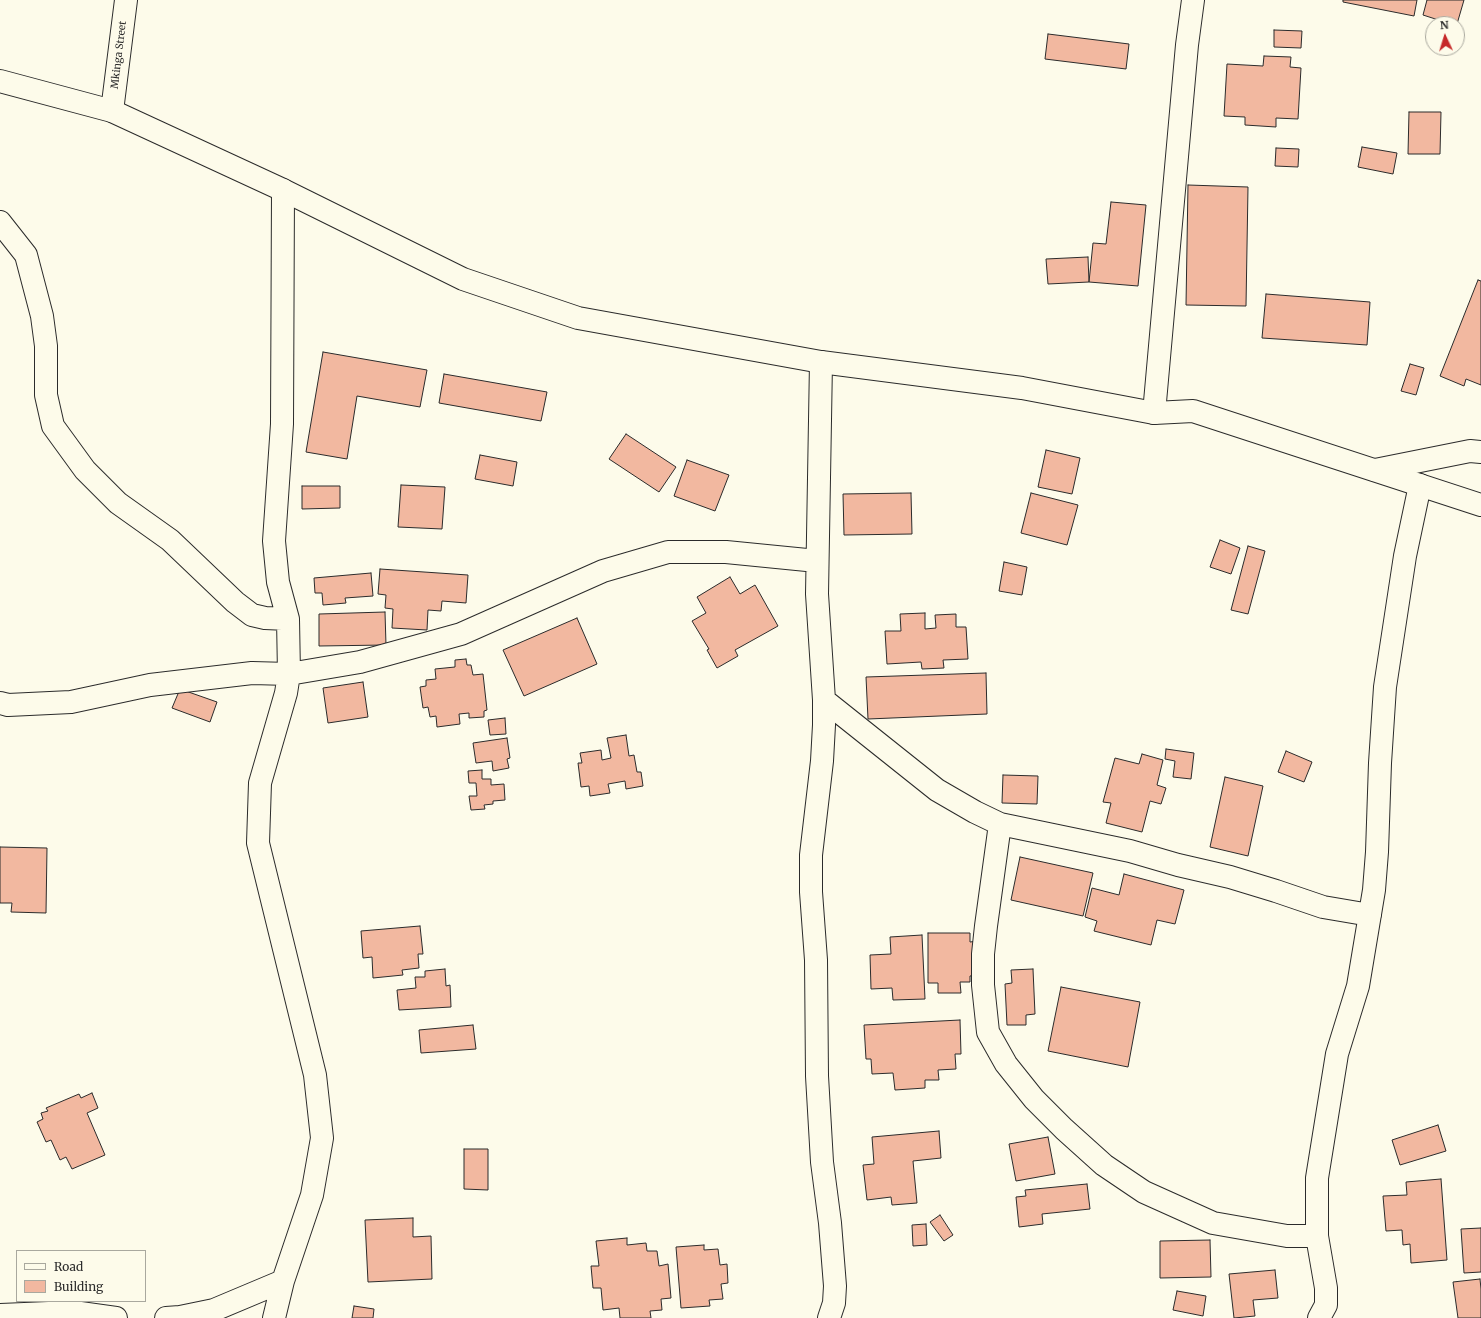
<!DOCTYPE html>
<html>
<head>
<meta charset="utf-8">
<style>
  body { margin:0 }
  #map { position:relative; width:1481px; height:1318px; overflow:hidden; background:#fdfbea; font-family:Merriweather,serif }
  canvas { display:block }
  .legend { position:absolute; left:16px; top:1250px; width:130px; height:52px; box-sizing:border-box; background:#fdfbea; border:1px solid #a9a89e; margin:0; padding:5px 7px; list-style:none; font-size:12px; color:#2b2b2b }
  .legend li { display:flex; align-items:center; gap:8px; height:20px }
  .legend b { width:20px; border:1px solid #a9a89e }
  .north { position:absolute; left:1425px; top:16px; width:40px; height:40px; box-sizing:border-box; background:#fdfbea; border:1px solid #a9a89e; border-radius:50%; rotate:356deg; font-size:11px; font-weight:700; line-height:16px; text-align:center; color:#2b2b2b }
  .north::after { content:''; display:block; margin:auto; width:14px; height:18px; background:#c62828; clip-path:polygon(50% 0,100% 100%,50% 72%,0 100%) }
</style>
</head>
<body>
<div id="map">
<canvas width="1481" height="1318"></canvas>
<ul class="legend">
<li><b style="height:5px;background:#fdfbea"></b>Road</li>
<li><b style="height:11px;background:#f2b8a0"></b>Building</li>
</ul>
<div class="north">N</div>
</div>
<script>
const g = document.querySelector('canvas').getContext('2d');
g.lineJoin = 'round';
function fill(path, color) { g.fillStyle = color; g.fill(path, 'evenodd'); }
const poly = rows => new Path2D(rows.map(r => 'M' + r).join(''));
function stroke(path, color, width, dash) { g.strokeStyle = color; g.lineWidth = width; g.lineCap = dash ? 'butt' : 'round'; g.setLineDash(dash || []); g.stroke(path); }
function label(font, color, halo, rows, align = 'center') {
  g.font = font + ' Merriweather,serif'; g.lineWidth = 3; g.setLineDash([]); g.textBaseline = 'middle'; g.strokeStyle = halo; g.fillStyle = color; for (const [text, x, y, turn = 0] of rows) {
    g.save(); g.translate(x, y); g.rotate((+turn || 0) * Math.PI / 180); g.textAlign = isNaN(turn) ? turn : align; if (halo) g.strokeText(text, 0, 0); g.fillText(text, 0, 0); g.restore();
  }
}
const building = poly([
  [1343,0,1417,0,1414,16,1343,2,1343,0],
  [1427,0,1464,0,1457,24,1451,24,1423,15,1427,0],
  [1274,30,1302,31,1301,48,1274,47,1274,30],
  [1048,34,1129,44,1126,69,1045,59,1048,34],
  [1264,56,1291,57,1290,67,1301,68,1298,119,1276,118,1276,127,1245,125,1245,117,1224,116,1227,64,1263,66,1264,56],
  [1409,112,1441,112,1440,154,1408,154,1409,112],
  [1362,147,1397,153,1393,174,1358,167,1362,147],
  [1276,148,1299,149,1298,167,1275,166,1276,148],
  [1188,185,1248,187,1246,306,1186,305,1188,185],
  [1111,202,1146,205,1138,286,1089,282,1093,243,1106,244,1111,202],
  [1088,257,1089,282,1048,284,1046,259,1088,257],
  [1478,280,1481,281,1481,385,1466,379,1464,386,1440,376,1478,280],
  [1266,294,1370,302,1367,345,1262,338,1266,294],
  [323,352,427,370,420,407,357,396,347,459,306,452,323,352],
  [1410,364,1424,368,1416,395,1401,391,1410,364],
  [444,374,547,392,541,421,439,403,444,374],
  [626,434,676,467,659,492,609,459,626,434],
  [1046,450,1080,458,1072,494,1038,487,1046,450],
  [480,455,517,462,513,486,475,479,480,455],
  [687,460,729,475,715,511,674,496,687,460],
  [401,485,445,487,442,529,398,527,401,485],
  [302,486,340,486,340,508,302,509,302,486],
  [911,493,912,534,844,535,843,494,911,493],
  [1031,493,1078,505,1067,545,1021,533,1031,493],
  [1220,540,1240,548,1231,574,1210,567,1220,540],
  [1248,546,1265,551,1248,614,1231,610,1248,546],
  [1004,562,1027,567,1022,595,999,591,1004,562],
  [380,569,468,575,466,603,442,601,441,611,428,610,427,630,392,628,393,609,385,608,386,595,378,594,380,569],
  [371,573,373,596,345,598,346,603,323,605,322,593,315,593,314,578,371,573],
  [730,577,740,594,755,585,778,626,735,650,738,656,717,668,707,650,709,649,692,621,706,613,697,597,730,577],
  [385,612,386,645,319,646,319,614,385,612],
  [925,613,925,629,936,628,935,615,956,614,956,627,966,627,968,659,943,660,944,668,922,669,921,662,887,664,885,631,901,631,900,614,925,613],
  [577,618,597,664,524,696,503,650,577,618],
  [466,659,467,665,471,665,473,675,483,674,487,710,484,711,484,717,469,718,469,713,459,714,460,724,437,727,436,716,430,717,428,707,423,708,420,687,426,686,426,680,436,679,435,669,455,667,455,660,466,659],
  [986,673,987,714,868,719,866,677,986,673],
  [363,682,368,717,328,723,323,688,363,682],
  [180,689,217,702,210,722,172,708,180,689],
  [505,718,506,734,490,735,488,720,505,718],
  [626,735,629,756,634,755,637,772,641,772,643,786,626,789,625,781,608,784,610,793,590,796,589,786,581,787,578,763,582,763,580,753,601,750,602,760,611,758,607,738,626,735],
  [507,738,510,758,507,759,509,768,493,771,492,761,476,763,473,743,507,738],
  [1166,749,1194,753,1191,779,1173,777,1175,761,1165,759,1166,749],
  [1286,751,1312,762,1304,782,1278,772,1286,751],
  [1142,754,1163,760,1157,785,1166,788,1161,804,1150,801,1142,832,1106,823,1111,803,1103,802,1115,758,1139,764,1142,754],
  [482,770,482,779,491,779,491,785,504,784,505,800,493,801,493,804,484,805,485,809,471,810,469,796,477,796,476,783,469,783,468,771,482,770],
  [1003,775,1038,776,1037,804,1002,803,1003,775],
  [1225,777,1263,786,1248,856,1210,847,1225,777],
  [0,847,47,848,46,913,11,912,12,903,0,903,0,847],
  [1020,857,1093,873,1083,916,1011,900,1020,857],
  [1124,874,1184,890,1175,924,1157,920,1151,945,1094,931,1097,921,1085,917,1092,888,1119,895,1124,874],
  [420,926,423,954,418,954,419,968,402,970,403,975,373,978,372,957,363,958,361,931,420,926],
  [928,933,970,933,970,942,978,941,979,975,970,976,970,982,960,982,961,993,938,993,938,983,928,983,928,933],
  [922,935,925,999,893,1000,892,988,871,989,870,955,891,954,890,937,922,935],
  [445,969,446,986,450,985,451,1007,399,1010,397,990,416,988,415,977,425,977,425,971,445,969],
  [1033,969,1035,1014,1026,1015,1026,1025,1007,1025,1005,984,1012,983,1011,970,1033,969],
  [1061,987,1140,1002,1128,1067,1048,1051,1061,987],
  [960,1020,961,1054,955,1054,956,1069,938,1070,939,1080,925,1080,925,1088,895,1090,893,1073,872,1074,871,1059,866,1059,864,1025,960,1020],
  [473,1025,476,1049,421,1053,419,1030,473,1025],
  [92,1093,98,1108,87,1113,105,1155,72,1169,66,1157,60,1160,51,1140,46,1142,37,1122,43,1119,41,1113,48,1111,46,1108,79,1094,81,1098,92,1093],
  [1438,1125,1446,1151,1400,1165,1392,1140,1438,1125],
  [939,1131,941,1158,913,1161,917,1203,892,1205,891,1197,867,1200,863,1165,874,1164,872,1137,939,1131],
  [1048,1137,1055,1174,1016,1181,1009,1144,1048,1137],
  [464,1149,488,1149,488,1190,464,1189,464,1149],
  [1441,1179,1447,1260,1411,1263,1410,1244,1403,1245,1402,1230,1386,1231,1383,1196,1407,1195,1406,1182,1441,1179],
  [1087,1184,1090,1209,1042,1214,1043,1224,1019,1227,1016,1197,1026,1196,1025,1190,1087,1184],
  [940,1215,953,1235,944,1241,930,1222,940,1215],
  [413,1218,413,1237,431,1236,432,1279,368,1282,365,1220,413,1218],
  [926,1224,927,1245,913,1246,912,1225,926,1224],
  [1481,1228,1481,1272,1464,1273,1461,1229,1481,1228],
  [627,1238,627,1245,646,1243,647,1251,657,1251,659,1266,668,1264,671,1298,661,1299,662,1310,650,1311,651,1318,620,1318,619,1308,603,1310,601,1288,593,1288,591,1266,599,1266,596,1241,627,1238],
  [1210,1240,1211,1277,1160,1278,1160,1241,1210,1240],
  [704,1245,704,1250,718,1249,720,1265,727,1264,728,1283,721,1284,723,1299,709,1300,710,1306,681,1308,676,1247,704,1245],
  [1275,1270,1278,1298,1253,1300,1255,1316,1234,1318,1229,1274,1275,1270],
  [1480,1279,1481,1289,1481,1318,1458,1318,1453,1282,1480,1279],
  [1177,1291,1206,1296,1203,1316,1173,1310,1177,1291],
  [354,1306,374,1309,373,1318,352,1318,354,1306]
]);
fill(building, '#f2b8a0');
stroke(building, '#2b2b2b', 1);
const minor = poly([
  [112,111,126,0],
  [0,222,26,255,42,316,46,346,46,395,53,426,85,470,118,503,170,540,235,602,252,615,265,618,288,619],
  [821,362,817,594,824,700,824,725,822,761,811,855,811,892,816,960,817,1076,822,1162,830,1223,835,1286,834,1303,829,1318],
  [1154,413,1187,45,1193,0],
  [1375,470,1470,451,1481,452],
  [824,700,937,790,975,812,1000,824,1130,851,1178,865,1230,877,1276,891,1323,907,1370,915],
  [0,703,8,705,71,702,150,685,252,673,289,674,360,662,461,634,603,571,668,552,726,552,817,561],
  [1000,824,986,926,983,954,983,985,988,1032,1006,1064,1034,1099,1064,1129,1104,1165,1144,1192,1213,1223,1287,1236,1317,1236],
  [0,1315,73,1312,116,1318],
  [166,1318,180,1317,214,1310,283,1281],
  [274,1318,283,1281,312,1195,322,1138,315,1075,258,843,260,783,286,693,289,674,288,619,278,582,274,541,282,424,283,190],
  [1319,1318,1326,1305,1326,1288,1317,1236,1317,1178,1337,1054,1358,986,1374,890,1377,852,1380,763,1385,687,1405,556,1420,485]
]);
const tertiary = poly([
  [0,81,112,111,283,190,463,279,578,318,821,362,1022,388,1154,413,1193,411,1481,505]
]);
stroke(minor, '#2b2b2b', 24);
stroke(tertiary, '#2b2b2b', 24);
stroke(minor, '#fdfbea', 22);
stroke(tertiary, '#fdfbea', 22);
label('10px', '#2b2b2b', '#fdfbea', [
  ["Mkinga Street",119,55,-83]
]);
</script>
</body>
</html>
